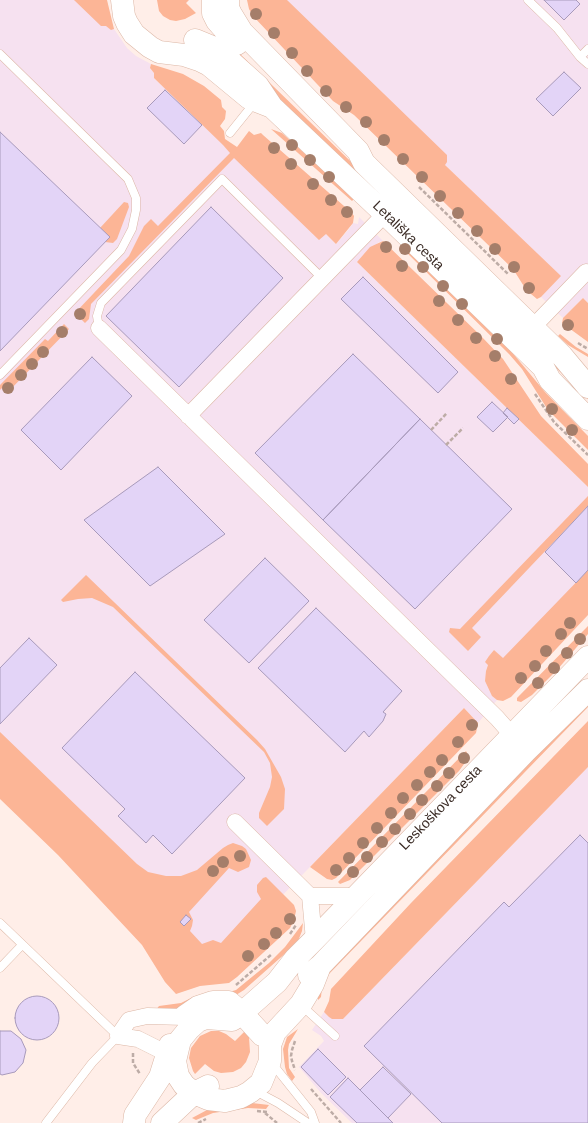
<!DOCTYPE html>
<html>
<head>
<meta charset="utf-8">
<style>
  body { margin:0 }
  canvas { display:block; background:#ffeee8 }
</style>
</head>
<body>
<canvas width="588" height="1123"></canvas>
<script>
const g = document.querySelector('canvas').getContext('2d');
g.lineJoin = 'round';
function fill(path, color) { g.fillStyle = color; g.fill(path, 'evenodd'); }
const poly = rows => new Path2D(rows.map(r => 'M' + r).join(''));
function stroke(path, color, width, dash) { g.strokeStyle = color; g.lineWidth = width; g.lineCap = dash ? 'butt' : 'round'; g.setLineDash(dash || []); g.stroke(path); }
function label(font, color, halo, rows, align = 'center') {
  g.font = font + ' Helvetica,sans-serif'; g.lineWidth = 3; g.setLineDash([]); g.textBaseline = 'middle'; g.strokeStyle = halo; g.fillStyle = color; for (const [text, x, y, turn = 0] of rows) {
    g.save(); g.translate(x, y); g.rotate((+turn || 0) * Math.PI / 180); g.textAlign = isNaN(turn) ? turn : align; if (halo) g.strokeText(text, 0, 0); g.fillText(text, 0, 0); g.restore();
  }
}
fill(poly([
  [0,0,84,0,114,29,127,48,136,56,151,64,150,68,154,73,154,78,223,144,237,147,336,244,349,229,353,223,358,224,359,217,383,241,379,242,357,262,588,487,588,581,506,662,494,650,489,656,488,665,486,671,492,696,497,700,478,723,464,708,212,968,0,754],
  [274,0,588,0,588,303,583,298,563,318,541,297,560,276],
  [588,767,588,1123,352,1123,321,1093,299,1067,324,1041,321,1036,312,1030,324,1012,329,1017,343,1019]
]), '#f6e1f0');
fill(poly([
  [74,0,107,0,114,29,111,30,106,26,101,26],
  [157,0,189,0,186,3,196,13,185,19,176,21,170,20,163,16,159,11],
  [247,0,287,0,447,155,447,162,445,165,561,276,541,297,537,299,531,294,525,288,513,269,354,115,333,101,253,16,249,9],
  [238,52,588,392,588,399,235,56],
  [151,64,183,74,204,86,221,100,222,107,226,111,225,119,220,126,224,131,225,139,237,147,249,131,254,135,261,133,263,135,352,213,354,216,353,223,336,244,326,234,319,240,234,158,91,304,89,319,85,323,75,313,129,256,144,226,151,219,158,226,230,153,223,145,154,78,154,73,150,68],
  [271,129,282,133,351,195,354,199,352,201],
  [124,202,128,203,129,207,117,239,113,243,105,242,100,228],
  [383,241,481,336,503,359,541,416,588,464,588,487,357,262,370,247],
  [401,244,506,345,545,392,588,436,588,450,548,410,522,369,509,354,400,246],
  [583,298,588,303,588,342,562,323,563,318],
  [64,324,69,329,9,391,4,386,0,390,0,385,45,339,48,341],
  [560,334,576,347,588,354,588,357,568,345,558,336],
  [588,496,588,506,472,628,481,637,468,651,449,632,450,628,460,629],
  [588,570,588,615,511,697,503,701,497,700,492,696,485,681,486,671,488,665,485,662,489,656,494,650,503,658],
  [86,575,257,740,265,749,281,777,285,789,284,809,267,826,259,818,259,813,270,787,272,777,270,763,264,752,113,607,92,598,78,599,63,602,61,600],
  [588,626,588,634,557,670,532,695,521,702,517,701,517,698],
  [588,702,588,707,329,974,322,987,321,997,318,1000,318,997,323,977],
  [464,708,478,723,476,733,336,878,332,880,327,879,310,867],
  [588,721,588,767,343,1019,332,1019,329,1017,324,1012,329,1001,331,989,411,903],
  [0,732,137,864,148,872,166,876,181,876,197,870,223,848,228,845,233,843,242,846,246,849,251,860,249,867,238,872,229,868,189,912,193,920,192,926,190,931,202,944,213,940,221,943,261,899,257,892,257,885,263,878,266,877,294,905,296,911,294,920,290,928,237,977,229,983,200,986,176,994,165,982,142,945,58,855,0,799],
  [466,751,469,757,459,771,350,880,340,884,338,882],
  [303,923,302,931,298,941,288,951,244,990,236,995,177,1009,156,1010,159,1006,181,1003,195,996,226,993,236,990,269,963,285,947],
  [298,1029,289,1044,288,1050,289,1068,295,1077,292,1081,287,1074,285,1067,283,1049,287,1037],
  [211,1031,219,1031,226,1034,235,1041,245,1031,249,1037,250,1052,246,1062,241,1068,233,1072,221,1073,214,1071,205,1064,195,1074,193,1071,189,1058,191,1048,200,1036],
  [252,1103,269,1105,266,1109,248,1108,213,1113,196,1120,192,1118,207,1110]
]), '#fcb596');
const building = poly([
  [544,0,576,0,580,4,564,20,544,0],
  [564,72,581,88,553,116,536,99,564,72],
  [165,90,202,125,184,144,147,108,165,90],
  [0,132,110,237,0,351,0,132],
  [211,207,283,278,179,387,106,316,211,207],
  [363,277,458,372,438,393,341,299,363,277],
  [353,354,420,419,323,520,255,453,353,354],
  [92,357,132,396,61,470,21,430,92,357],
  [492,402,508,417,493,432,477,417,492,402],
  [507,408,519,419,514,424,503,413,507,408],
  [420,419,512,509,415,609,323,520,420,419],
  [158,467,225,534,150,586,84,520,158,467],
  [588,506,588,570,576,583,545,552,588,506],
  [265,558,309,601,249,663,204,620,265,558],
  [316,608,402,691,383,712,386,714,383,721,369,737,364,731,345,752,258,668,316,608],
  [29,638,57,665,0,724,0,668,29,638],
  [135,672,245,778,172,854,153,835,146,843,118,816,125,809,62,748,135,672],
  [580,835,588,843,588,1123,442,1123,364,1046,504,902,509,907,580,835],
  [186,915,191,919,184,926,180,922,186,915],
  '15 1018a22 22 0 1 1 44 0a22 22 0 1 1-44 0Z',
  [0,1031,11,1031,21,1039,26,1050,23,1063,15,1072,2,1075,0,1074,0,1031],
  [318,1049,346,1077,328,1095,301,1067,318,1049],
  [383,1067,411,1094,388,1118,360,1090,383,1067],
  [348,1078,393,1123,357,1123,330,1097,348,1078]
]);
fill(building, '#e3d4f7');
stroke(building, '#a89abb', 1);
const lane = poly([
  [528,0,557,28,580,57,588,64],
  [0,54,128,179,136,198,136,210,132,229,121,250,0,375],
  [580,57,588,49],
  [230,133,255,102],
  [99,328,97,316,101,303,222,179,322,278],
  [0,923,118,1036,92,1063,46,1123],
  [0,968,22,945],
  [301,1005,335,1036],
  [271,1062,311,1112,315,1123],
  [253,1092,261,1094,278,1103,308,1123]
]);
const street = poly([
  [533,327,586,272],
  [99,328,497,718,512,735],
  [188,416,385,214],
  [235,822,310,896,314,940],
  [310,896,356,896],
  [175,1060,166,1053,138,1039,118,1036,129,1020,147,1016,185,1017]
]);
const secondary = poly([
  [122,0,124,16,127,23,134,34,150,47,159,52,184,55,199,60,209,65,249,98,272,107],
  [213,0,213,13,217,21,237,44],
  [228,0,228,8,231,14,242,32,358,151,364,163,562,356,588,387],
  [195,40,212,47,221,53,258,86,272,107,385,214,543,367,550,380,588,419],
  [320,966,313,984,301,1004,275,1032,270,1045,270,1061,261,1083,250,1092,241,1097,225,1101,208,1099,194,1093,184,1085,178,1076,175,1061,180,1040,189,1029,198,1021,206,1018,232,1020,242,1013,277,982,295,959,314,940,588,657],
  [309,975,320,966,526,751,588,690],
  [185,1016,198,1007,213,1002,229,1002,242,1013,262,1035],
  [134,1123,135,1115,160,1077,170,1045],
  [162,1123,194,1093,208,1086]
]);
stroke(lane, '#dcb7a6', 9);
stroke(street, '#dcb7a6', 17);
stroke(secondary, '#dcb7a6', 23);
stroke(poly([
  [419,187,508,274],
  [578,343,588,349],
  [535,394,554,422,588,455],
  [431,430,447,413],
  [446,445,463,428],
  [290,934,296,925],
  [236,985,272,954],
  [295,1041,292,1050,291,1056,292,1061,295,1070],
  [133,1053,133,1063,140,1074],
  [311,1089,341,1123],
  [257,1111,267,1112],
  [265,1113,277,1123],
  [198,1123,206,1119]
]), '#bdaca6', 2.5, [4, 2]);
stroke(lane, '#fff', 8);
stroke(street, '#fff', 16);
stroke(secondary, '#fff', 22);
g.fillStyle = '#a57e6a';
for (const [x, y] of [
  [256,14],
  [274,33],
  [292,53],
  [307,71],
  [326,91],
  [346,107],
  [366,122],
  [384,140],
  [292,145],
  [274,148],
  [403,159],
  [310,160],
  [291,164],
  [329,177],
  [422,177],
  [313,184],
  [440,196],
  [331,200],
  [347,212],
  [458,213],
  [477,231],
  [386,247],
  [405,249],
  [495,249],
  [402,266],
  [423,267],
  [514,267],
  [443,286],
  [529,288],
  [439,301],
  [462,304],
  [80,314],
  [458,320],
  [568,325],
  [62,332],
  [476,338],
  [497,339],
  [43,352],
  [495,356],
  [32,364],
  [21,375],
  [511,379],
  [8,388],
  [552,409],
  [572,430],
  [570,623],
  [561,634],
  [580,639],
  [546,651],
  [567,653],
  [535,666],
  [554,668],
  [521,678],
  [538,683],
  [472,725],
  [458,742],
  [464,758],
  [442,760],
  [430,772],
  [449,773],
  [417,785],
  [437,786],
  [403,798],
  [422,800],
  [391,813],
  [410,814],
  [377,828],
  [395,829],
  [382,842],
  [363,843],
  [240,856],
  [367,857],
  [349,858],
  [223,862],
  [336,870],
  [213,871],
  [353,872],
  [290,919],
  [276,933],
  [264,944],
  [248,956]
]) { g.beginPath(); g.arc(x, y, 6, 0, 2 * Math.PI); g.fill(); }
label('14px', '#3a2b25', '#fff', [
  ["Letališka cesta",408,236,44],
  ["Leskoškova cesta",441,808,-46]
]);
</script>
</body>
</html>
